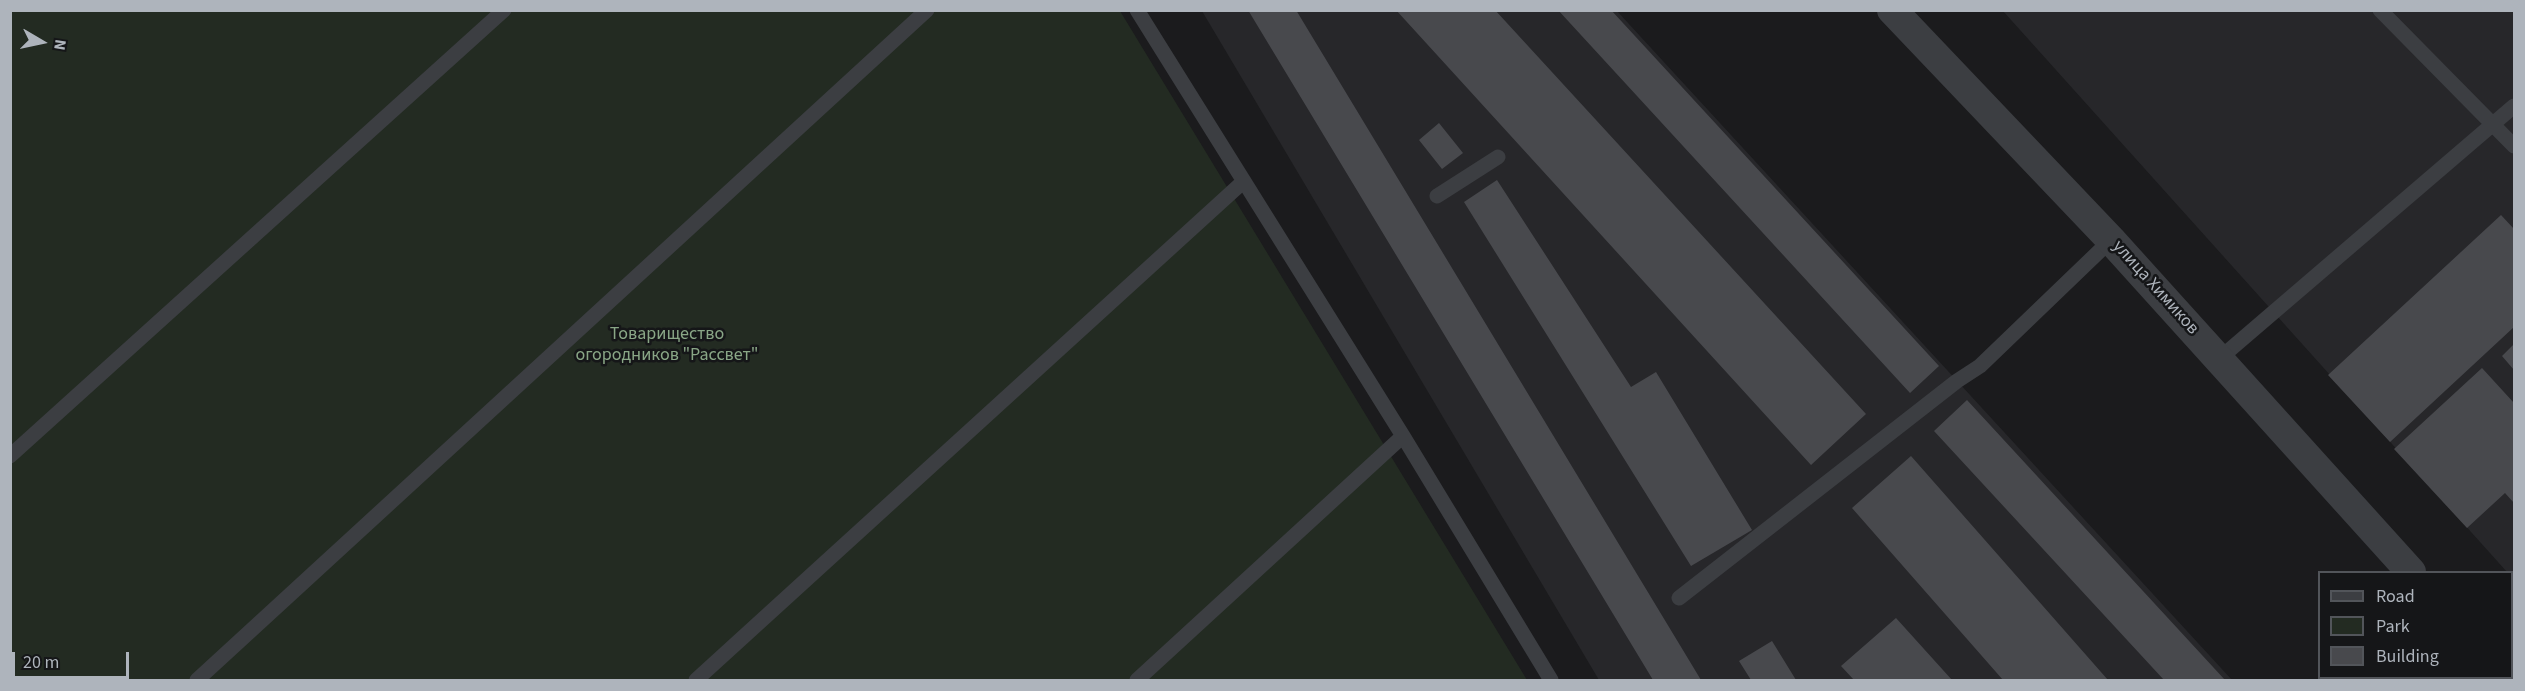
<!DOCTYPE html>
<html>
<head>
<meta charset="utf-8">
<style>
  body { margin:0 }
  #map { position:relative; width:2525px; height:691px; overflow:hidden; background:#1b1b1d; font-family:"Source Sans 3",sans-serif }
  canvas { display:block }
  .frame { position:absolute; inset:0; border:12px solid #aeb4bc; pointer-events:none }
  .legend { position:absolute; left:2318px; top:571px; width:195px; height:108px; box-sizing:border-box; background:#151618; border:2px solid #52555a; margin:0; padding:8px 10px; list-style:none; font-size:18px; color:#aeb4bc }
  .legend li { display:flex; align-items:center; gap:12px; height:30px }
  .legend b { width:30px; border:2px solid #52555a }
  .north { position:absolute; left:12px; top:12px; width:60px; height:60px; -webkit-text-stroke:4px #151618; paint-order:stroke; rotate:99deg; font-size:16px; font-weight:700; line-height:24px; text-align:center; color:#aeb4bc }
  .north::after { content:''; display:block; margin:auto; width:21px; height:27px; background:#aeb4bc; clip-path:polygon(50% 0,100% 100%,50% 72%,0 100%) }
  .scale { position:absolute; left:12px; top:652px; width:117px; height:27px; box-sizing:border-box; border:3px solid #aeb4bc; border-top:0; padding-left:8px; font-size:18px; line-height:21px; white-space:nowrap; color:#aeb4bc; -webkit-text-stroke:4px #151618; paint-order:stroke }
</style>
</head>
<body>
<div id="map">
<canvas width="2525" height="691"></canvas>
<div class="frame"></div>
<ul class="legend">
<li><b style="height:8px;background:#3c3e42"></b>Road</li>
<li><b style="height:16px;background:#232b22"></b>Park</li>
<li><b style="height:16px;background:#48494d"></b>Building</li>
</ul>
<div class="north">N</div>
<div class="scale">20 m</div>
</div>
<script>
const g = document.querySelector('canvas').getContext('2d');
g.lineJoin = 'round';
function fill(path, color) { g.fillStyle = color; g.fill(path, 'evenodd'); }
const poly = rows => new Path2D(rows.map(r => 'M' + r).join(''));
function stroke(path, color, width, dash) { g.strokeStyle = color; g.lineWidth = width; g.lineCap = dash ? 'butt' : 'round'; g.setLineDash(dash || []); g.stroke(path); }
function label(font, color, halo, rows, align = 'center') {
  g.font = font + ' "Source Sans 3",sans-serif'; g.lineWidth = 5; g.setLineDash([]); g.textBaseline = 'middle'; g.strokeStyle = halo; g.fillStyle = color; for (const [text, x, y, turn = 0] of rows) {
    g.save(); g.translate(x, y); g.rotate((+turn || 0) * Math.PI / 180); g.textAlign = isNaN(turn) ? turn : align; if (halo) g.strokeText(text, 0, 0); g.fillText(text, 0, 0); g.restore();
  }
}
fill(poly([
  [1202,11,1617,11,2232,680,1599,680],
  [2003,11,2514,11,2514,580,2512,572,2507,572]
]), '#27272a');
fill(poly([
  [10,11,1120,11,1527,680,11,680]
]), '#232b22');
fill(poly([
  [1248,10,1296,10,1701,680,1653,680],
  [1396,10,1495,10,1866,414,1811,465],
  [1558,10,1611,10,1939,366,1910,393],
  [1439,123,1463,153,1442,169,1419,140],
  [1497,180,1631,387,1656,372,1752,530,1691,566,1464,202],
  [2501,215,2514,229,2514,327,2390,442,2328,375],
  [2514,344,2514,370,2502,356],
  [2482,368,2514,403,2514,503,2505,493,2467,528,2394,449],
  [1967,400,2225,680,2164,680,1934,431],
  [1911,456,2108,680,2003,680,1852,508],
  [1896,618,1952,680,1854,680,1841,666],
  [1772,641,1796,680,1751,680,1739,661]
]), '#48494d');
stroke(poly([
  [1137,10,1403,436,1551,680],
  [2380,10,2514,146],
  [1437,196,1498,157],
  [2219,359,2514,106],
  [10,456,504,10],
  [1679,598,1957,381,1980,366,2111,240],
  [197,680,927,10],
  [696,680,1244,181],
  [1137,680,1403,436]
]), '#3c3e42', 15);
stroke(poly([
  [1892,10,2111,240,2411,572],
  [2505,678,2508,680]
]), '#3c3e42', 30);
label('18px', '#aeb4bc', '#151618', [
  ["улица Химиков",2155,288,48]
]);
label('18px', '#89a686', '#151618', [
  ["Товарищество",667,335],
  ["огородников \"Рассвет\"",667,356]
]);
</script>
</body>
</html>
